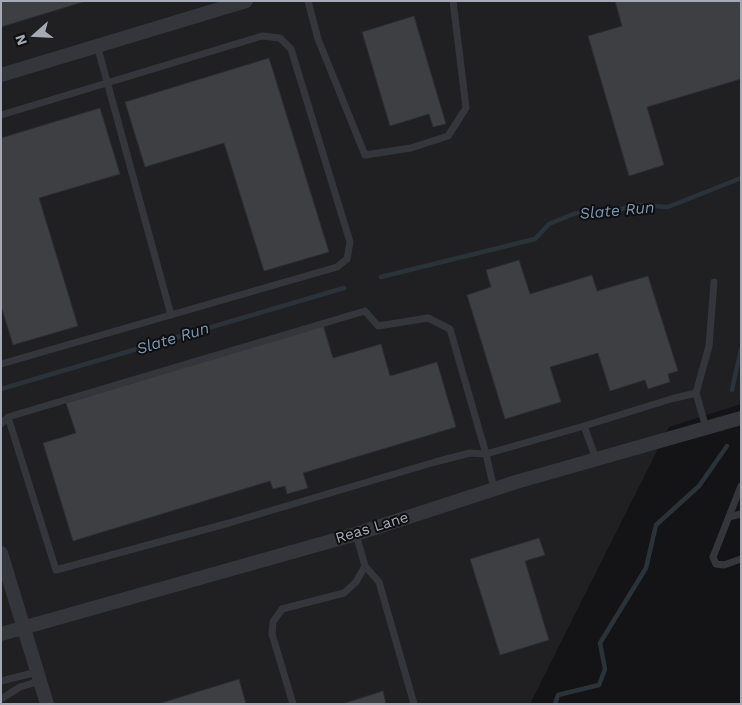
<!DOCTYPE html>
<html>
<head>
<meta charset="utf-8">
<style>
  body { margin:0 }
  #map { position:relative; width:742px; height:705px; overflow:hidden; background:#141416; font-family:"Work Sans",sans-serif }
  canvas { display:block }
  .frame { position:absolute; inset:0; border:2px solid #a6aab7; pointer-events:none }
  .north { position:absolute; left:10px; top:10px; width:50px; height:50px; -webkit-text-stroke:4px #0f0f11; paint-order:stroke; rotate:251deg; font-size:14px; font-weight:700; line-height:20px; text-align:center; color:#a6aab7 }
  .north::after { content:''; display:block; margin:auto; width:18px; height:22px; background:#a6aab7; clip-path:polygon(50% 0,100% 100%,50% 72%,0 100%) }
</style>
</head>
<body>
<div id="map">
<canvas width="742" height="705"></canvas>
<div class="frame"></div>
<div class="north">N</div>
</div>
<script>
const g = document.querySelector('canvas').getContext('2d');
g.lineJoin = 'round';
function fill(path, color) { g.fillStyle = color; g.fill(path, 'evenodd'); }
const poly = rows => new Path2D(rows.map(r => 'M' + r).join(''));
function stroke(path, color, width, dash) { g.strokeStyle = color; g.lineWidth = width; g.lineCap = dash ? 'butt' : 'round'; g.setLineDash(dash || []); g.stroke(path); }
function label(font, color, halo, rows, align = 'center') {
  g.font = font + ' "Work Sans",sans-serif'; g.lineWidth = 4; g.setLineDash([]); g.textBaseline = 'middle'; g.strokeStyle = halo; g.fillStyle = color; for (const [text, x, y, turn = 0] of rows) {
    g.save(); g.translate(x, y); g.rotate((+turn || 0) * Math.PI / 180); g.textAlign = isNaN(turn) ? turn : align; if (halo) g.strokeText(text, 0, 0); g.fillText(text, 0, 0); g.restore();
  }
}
fill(poly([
  [1,1,741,1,741,404,669,427,530,704,1,704]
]), '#202023');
stroke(poly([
  [381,277,535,239,549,224,576,213,595,215,639,205,668,207,741,178],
  [1,389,344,288],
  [732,390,741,349],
  [555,704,558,695,599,685,605,669,600,643,646,568,656,525,699,486,727,446]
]), '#2a323a', 4.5);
const building = poly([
  [1,1,86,1,1,27,1,1],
  [615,1,741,1,741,79,647,107,664,165,629,176,588,36,622,26,615,1],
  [414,16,446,124,433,127,429,114,390,126,362,32,414,16],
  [269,58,329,252,264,271,224,143,145,167,125,102,269,58],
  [100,108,120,174,39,198,78,326,13,345,1,306,1,138,100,108],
  [519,260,530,294,592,275,597,291,648,276,678,371,668,374,670,382,648,389,645,380,610,391,598,353,550,367,561,402,505,419,467,295,491,287,486,270,519,260],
  [323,325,333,358,381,344,390,376,437,362,456,427,303,473,308,488,287,494,285,486,273,489,270,481,73,541,43,443,76,433,66,403,323,325],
  [539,538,545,555,525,561,549,640,500,655,470,559,539,538],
  [239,679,246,704,158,704,239,679],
  [383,691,386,704,342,704,383,691]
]);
fill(building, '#3e3f43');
stroke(building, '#2e2e32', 1);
stroke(poly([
  [308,1,318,39,365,155,411,148,448,136,466,108,453,1],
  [97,45,171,315],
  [1,115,262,36,280,38,291,49,350,242,347,259,337,267,1,364],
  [696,393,709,346,714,282],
  [1,424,8,417,365,311,378,326,428,318,450,329,486,454,470,453,435,462,229,523,56,570,8,417],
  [596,459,584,426,671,399,696,393,706,428],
  [741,486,713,557,716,564,724,565,741,559],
  [494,489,486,454,584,426],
  [729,517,741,514],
  [356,534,365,566,379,582,414,704],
  [1,681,37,672],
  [1,699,20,687,40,681],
  [293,704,272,634,273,622,282,609,344,593,356,582,365,566]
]), '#35363b', 7);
stroke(poly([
  [1,75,246,1],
  [1,553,47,704],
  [1,634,356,534,516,482,741,418]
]), '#35363b', 14);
label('15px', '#a6aab7', '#0f0f11', [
  ["Reas Lane",372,528,-17]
]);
label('italic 16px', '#7b97b3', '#0f0f11', [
  ["Slate Run",617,211,-5],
  ["Slate Run",173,339,-17]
]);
</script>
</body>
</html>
